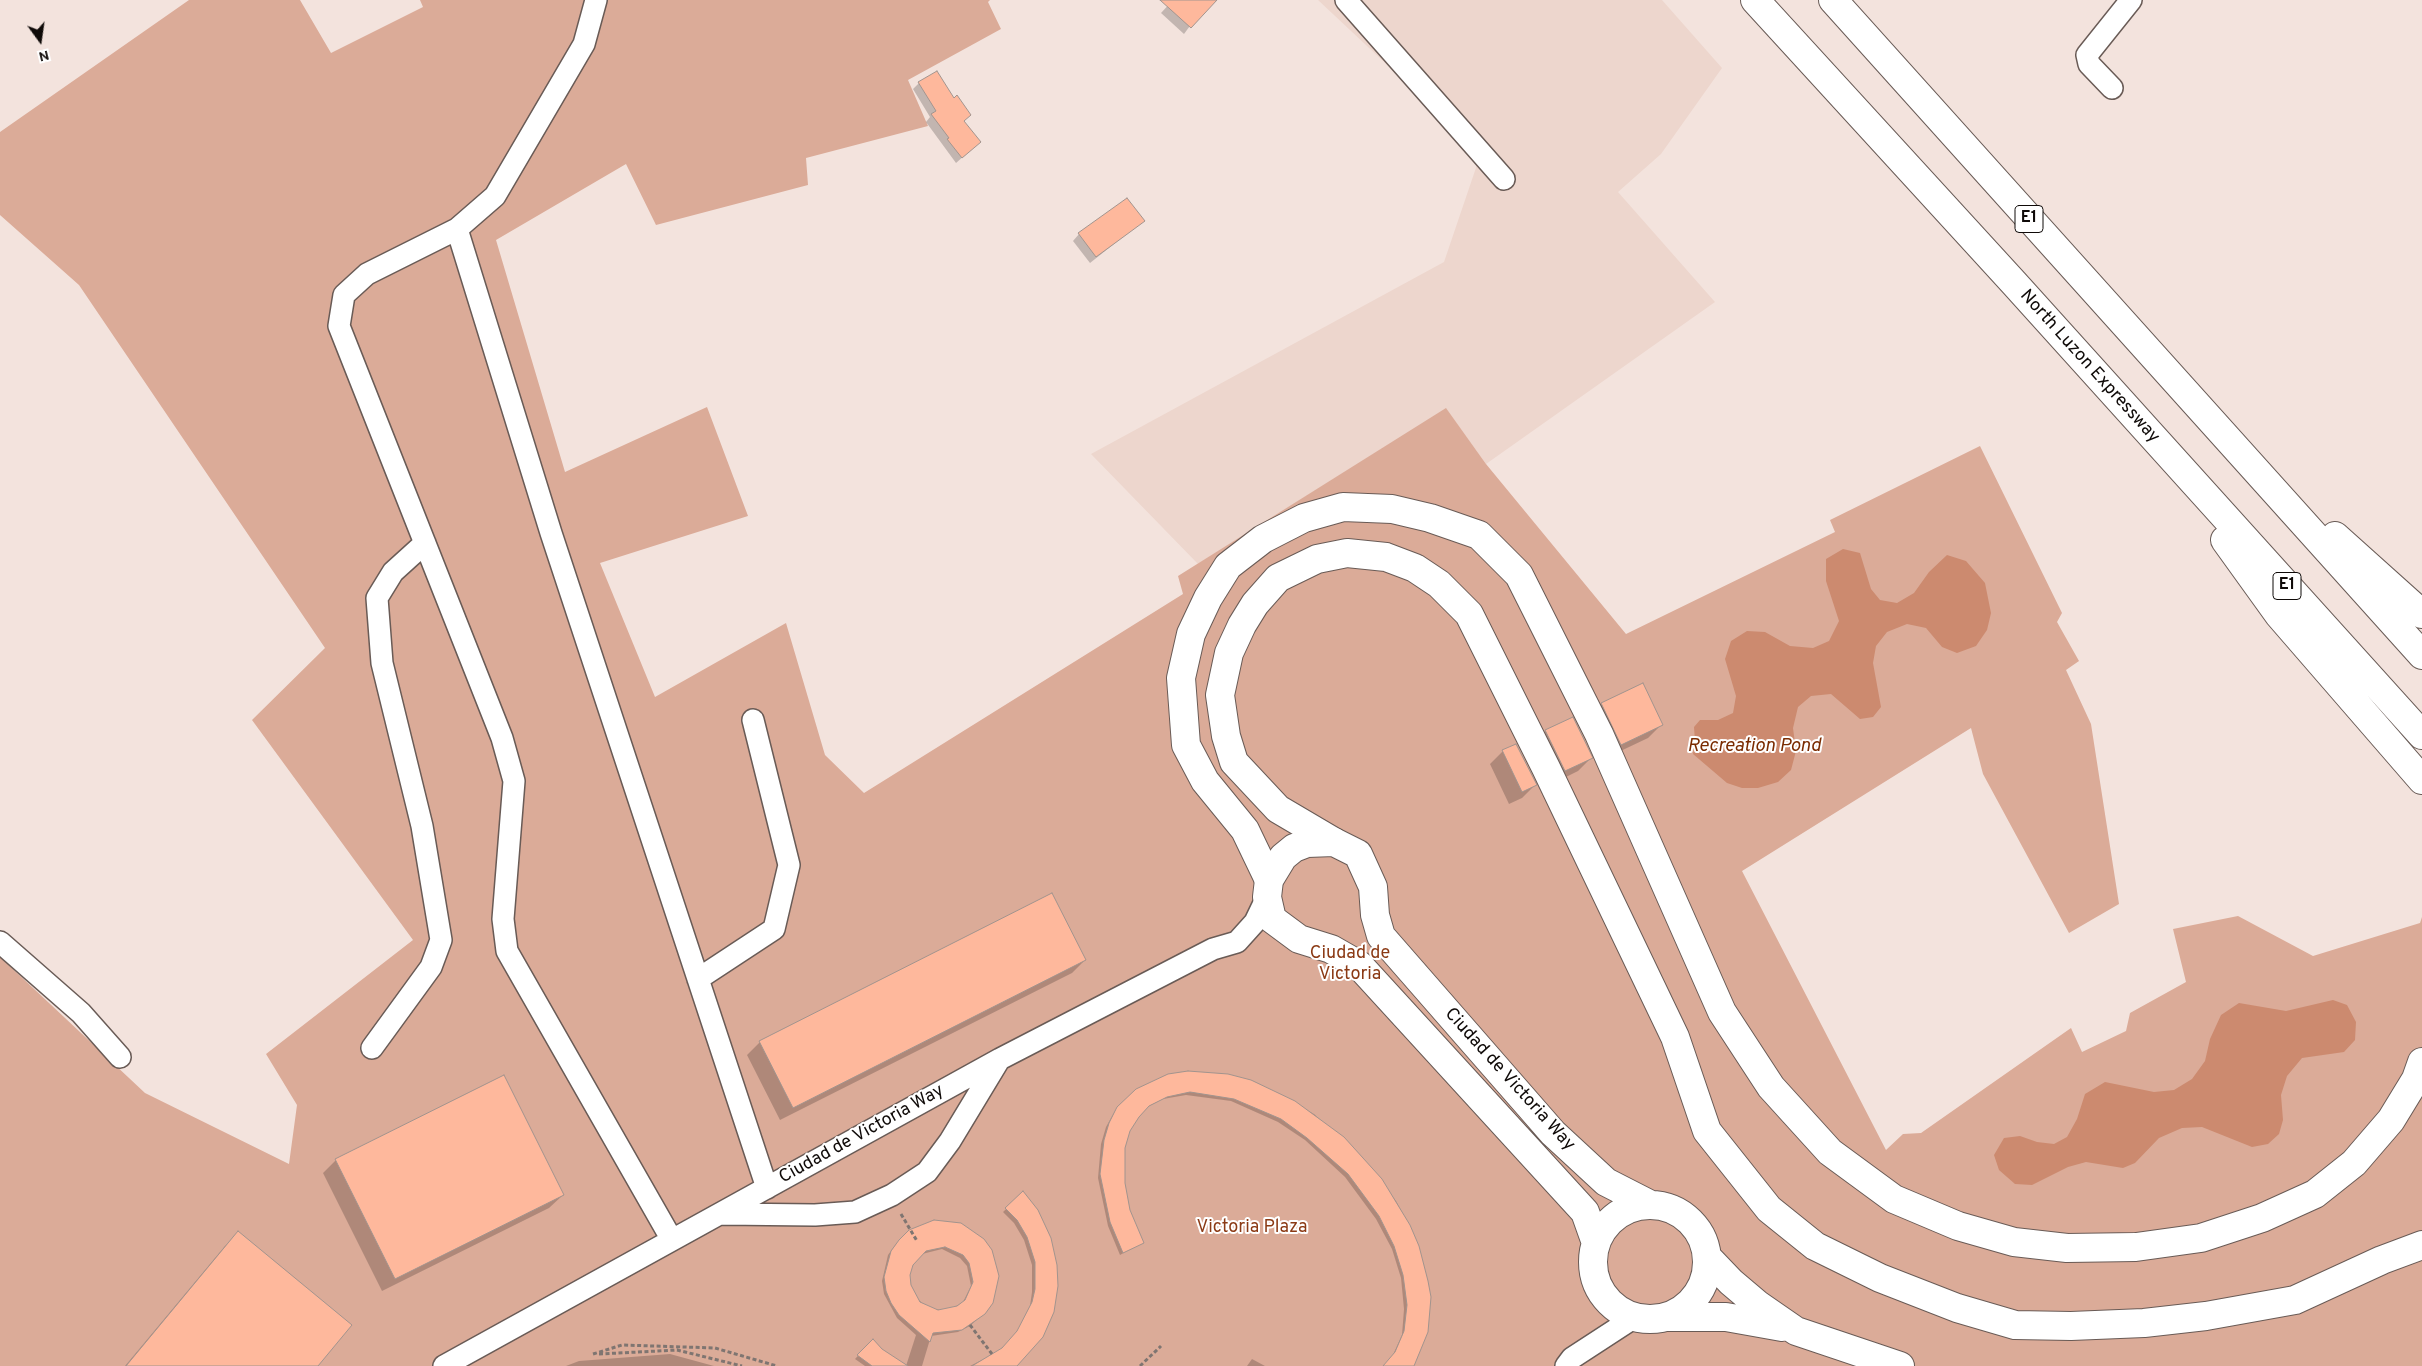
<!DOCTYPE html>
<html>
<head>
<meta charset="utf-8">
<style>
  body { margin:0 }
  #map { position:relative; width:2422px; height:1366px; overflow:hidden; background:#f3e3dd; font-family:Overpass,sans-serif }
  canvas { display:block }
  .north { position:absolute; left:15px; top:15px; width:50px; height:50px; -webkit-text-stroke:4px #fff; paint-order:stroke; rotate:166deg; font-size:14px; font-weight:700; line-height:20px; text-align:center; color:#0f0a08 }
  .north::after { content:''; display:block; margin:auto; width:18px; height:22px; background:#0f0a08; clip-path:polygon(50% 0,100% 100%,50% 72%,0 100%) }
</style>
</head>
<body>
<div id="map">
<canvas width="2422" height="1366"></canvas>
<div class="north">N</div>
</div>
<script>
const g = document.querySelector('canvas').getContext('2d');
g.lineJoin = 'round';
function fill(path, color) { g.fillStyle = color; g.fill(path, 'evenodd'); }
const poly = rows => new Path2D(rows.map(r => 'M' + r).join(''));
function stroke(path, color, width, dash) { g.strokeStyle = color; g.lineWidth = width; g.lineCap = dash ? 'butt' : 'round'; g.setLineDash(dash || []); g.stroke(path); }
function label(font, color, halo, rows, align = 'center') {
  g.font = font + ' Overpass,sans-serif'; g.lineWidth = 4; g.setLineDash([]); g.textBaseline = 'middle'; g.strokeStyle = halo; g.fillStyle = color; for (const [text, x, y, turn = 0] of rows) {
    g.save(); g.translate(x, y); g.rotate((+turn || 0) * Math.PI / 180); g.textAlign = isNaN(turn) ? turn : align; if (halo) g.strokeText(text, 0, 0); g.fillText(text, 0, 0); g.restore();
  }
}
fill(poly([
  [1318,0,1662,0,1722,68,1661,154,1618,192,1715,302,1486,464,1446,409,1198,564,1091,454,1444,262,1481,153]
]), '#edd6cd');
fill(poly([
  [189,0,300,0,331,53,423,7,420,0,990,0,988,2,1001,29,908,80,928,126,806,158,808,185,656,225,626,164,496,240,565,472,707,407,748,516,600,563,655,697,786,623,825,755,864,793,1183,594,1178,576,1446,408,1486,464,1626,634,1835,532,1830,520,1980,446,2062,613,2057,622,2079,661,2066,670,2091,724,2119,904,2069,933,1983,774,1971,728,1742,871,1886,1150,1903,1134,1921,1133,2071,1028,2082,1052,2126,1031,2130,1013,2186,982,2173,929,2238,916,2313,956,2420,923,2422,917,2422,1366,0,1366,0,957,145,1093,289,1164,297,1105,266,1054,413,940,252,720,325,648,79,285,0,215,0,132]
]), '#dbab98');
fill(poly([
  [1843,549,1860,553,1871,589,1880,600,1897,603,1914,593,1929,572,1947,555,1966,561,1985,583,1991,613,1987,630,1976,646,1957,653,1942,647,1926,628,1907,624,1887,632,1876,646,1873,663,1881,707,1873,717,1860,719,1831,694,1811,696,1798,707,1793,728,1796,751,1791,770,1778,782,1758,788,1742,788,1727,783,1693,754,1695,741,1694,727,1700,720,1718,720,1733,713,1736,696,1725,659,1731,641,1747,631,1765,632,1790,646,1813,648,1829,641,1839,621,1826,581,1826,559],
  [2333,1000,2347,1005,2356,1022,2355,1040,2344,1052,2302,1058,2287,1076,2281,1095,2283,1120,2279,1134,2268,1144,2252,1147,2202,1127,2182,1128,2159,1138,2135,1163,2123,1168,2086,1162,2068,1167,2032,1185,2015,1184,1999,1170,1994,1155,2004,1138,2020,1136,2037,1142,2054,1144,2067,1137,2077,1119,2085,1094,2105,1082,2154,1092,2174,1090,2192,1079,2205,1061,2210,1039,2221,1015,2239,1003,2286,1011]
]), '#cc8a6f');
fill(poly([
  [1173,0,1209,0,1184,34,1161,13],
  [919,83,963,122,973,148,956,163,926,122,930,117,913,89],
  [1143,221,1090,263,1073,241,1079,234],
  [1602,704,1661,725,1648,738,1608,757,1589,717],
  [1572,718,1591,758,1578,771,1552,784,1532,744,1545,731],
  [1503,751,1535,785,1522,798,1509,804,1490,764],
  [1085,960,1072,973,780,1120,747,1055,760,1042],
  [1251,1081,1271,1090,1314,1114,1363,1159,1396,1201,1409,1225,1427,1331,1417,1359,1412,1366,1384,1366,1392,1357,1402,1335,1404,1309,1401,1278,1392,1249,1376,1219,1345,1177,1305,1140,1278,1122,1231,1101,1186,1095,1163,1099,1145,1108,1129,1130,1124,1148,1124,1183,1129,1210,1143,1242,1120,1255,1108,1226,1098,1178,1101,1144,1106,1127,1115,1111,1125,1100],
  [336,1160,563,1195,549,1208,382,1291,323,1173],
  [1023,1193,1050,1238,1015,1366,970,1366,1003,1349,1015,1336,1030,1306,1032,1292,1032,1265,1024,1240,1014,1223,1003,1212],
  [934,1221,998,1276,996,1289,984,1313,970,1326,958,1332,931,1336,922,1366,865,1366,855,1359,873,1340,882,1350,906,1366,916,1335,897,1318,884,1294,882,1281,888,1255,896,1244],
  [942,1249,960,1258,967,1266,971,1286,963,1302,948,1311,928,1308,913,1295,909,1275,912,1265,922,1254],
  [238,1233,316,1366,125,1366,225,1246],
  [670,1354,714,1366,566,1366,579,1361],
  [1252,1359,1265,1366,1247,1366]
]), '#0003');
const building = poly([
  [1160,0,1217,0,1191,28,1160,0],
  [937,71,954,98,957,95,971,115,964,121,981,142,962,158,947,139,949,138,931,114,936,111,918,82,937,71],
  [1127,198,1145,221,1096,257,1078,233,1127,198],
  [1643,683,1663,725,1621,745,1601,703,1643,683],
  [1573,717,1593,758,1565,771,1545,730,1573,717],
  [1516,744,1537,785,1522,792,1502,750,1516,744],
  [1052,893,1086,960,793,1108,759,1041,1052,893],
  [1188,1071,1228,1074,1251,1080,1295,1101,1344,1137,1382,1179,1410,1225,1419,1246,1428,1281,1431,1297,1428,1332,1414,1366,1383,1366,1395,1352,1404,1331,1407,1305,1403,1275,1394,1246,1379,1216,1348,1174,1307,1138,1281,1119,1234,1099,1190,1092,1167,1097,1149,1106,1139,1117,1130,1131,1125,1148,1125,1183,1130,1210,1144,1243,1123,1253,1110,1222,1100,1174,1104,1140,1109,1123,1117,1107,1136,1089,1168,1074,1188,1071],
  [504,1075,564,1195,395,1279,335,1159,504,1075],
  [1023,1191,1038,1210,1051,1238,1057,1265,1058,1286,1054,1312,1043,1337,1017,1366,972,1366,1002,1348,1017,1331,1032,1302,1035,1289,1035,1262,1027,1237,1017,1220,1005,1208,1023,1191],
  [934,1220,961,1223,984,1239,992,1250,999,1276,993,1303,985,1314,962,1330,933,1333,930,1342,899,1315,891,1303,886,1291,884,1277,891,1251,899,1240,909,1230,934,1220],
  [945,1247,963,1255,969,1263,973,1282,965,1300,957,1306,938,1310,920,1302,911,1285,910,1275,913,1265,926,1251,945,1247],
  [238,1231,352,1325,318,1366,126,1366,238,1231],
  [873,1339,882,1349,908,1366,872,1366,857,1355,873,1339]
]);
fill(building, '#feb89c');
stroke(building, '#a2948e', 1);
const minor = poly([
  [596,0,584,44,495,196,457,229,367,274,344,295,339,326,502,738,514,781,503,919,507,951,672,1240],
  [1346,0,1504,179],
  [2112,88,2089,64,2087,55,2131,0],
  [457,229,551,533,767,1188],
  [0,942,81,1013,120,1057],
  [698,979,774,929,789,865,753,720],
  [372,1048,431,967,441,940,422,826,382,663,377,598,393,572,425,543],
  [722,1214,815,1215,855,1212,892,1195,927,1172,950,1141,999,1060],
  [444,1366,1000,1059,1213,949,1237,942,1255,922,1267,897],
  [1566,1366,1572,1358,1635,1317]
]);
const major = poly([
  '1593 1262a57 57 0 1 1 114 0a57 57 0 1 1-114 0Z',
  [1596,1243,1585,1212,1359,965,1331,949,1299,939,1272,919,1267,897,1269,880,1283,857,1294,848,1307,843,1334,842,1358,854,1373,887,1375,915,1381,936,1553,1133,1606,1182,1651,1205],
  [1708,1258,1731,1282,1757,1304,1796,1331,1900,1366],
  [1666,1317,1726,1317,1782,1327]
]);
const highway = poly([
  [1755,0,2014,283,2422,735],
  [1833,0,2422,655],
  [2335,536,2422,614],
  [2225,540,2279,615,2422,780],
  [1334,842,1278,809,1234,762,1226,736,1220,695,1229,653,1242,625,1255,604,1278,578,1317,559,1347,553,1386,557,1415,568,1439,584,1469,614,1546,768,1675,1037,1707,1131,1769,1209,1815,1246,1880,1278,1957,1308,2015,1325,2071,1326,2144,1323,2206,1316,2295,1300,2382,1260,2422,1245],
  [1269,880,1245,830,1205,781,1186,745,1181,678,1191,634,1208,598,1228,566,1263,539,1304,518,1343,507,1392,509,1430,518,1479,535,1519,575,1599,734,1722,1012,1771,1087,1830,1152,1894,1199,1958,1226,2014,1242,2067,1248,2136,1247,2201,1238,2262,1218,2315,1194,2354,1163,2391,1120,2416,1079,2422,1062]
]);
stroke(minor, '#695b56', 24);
stroke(major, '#695b56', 30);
stroke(highway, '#695b56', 30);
stroke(poly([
  [901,1214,917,1241],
  [970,1325,992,1354],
  [593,1354,622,1345,715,1348,777,1366],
  [599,1354,677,1350,742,1366],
  [1140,1366,1161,1346]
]), '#7f7571', 3, [4, 2.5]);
stroke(minor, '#fff', 21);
stroke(major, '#fff', 28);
stroke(highway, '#fff', 28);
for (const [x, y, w] of [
  [2029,219,28],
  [2287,586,28]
]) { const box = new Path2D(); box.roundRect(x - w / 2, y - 13.5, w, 27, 4); g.fillStyle = '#fff'; g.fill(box); stroke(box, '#0f0a08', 1); }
label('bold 16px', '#0f0a08', null, [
  ["E1",2029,219],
  ["E1",2287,586]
]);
label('18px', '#0f0a08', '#fff', [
  ["North Luzon Expressway",2089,367,48],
  ["Ciudad de Victoria Way",1509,1080,48],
  ["Ciudad de Victoria Way",862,1135,-29]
]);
label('18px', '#8b3a15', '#fff', [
  ["Ciudad de",1350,954],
  ["Victoria",1350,975],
  ["Victoria Plaza",1252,1228]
]);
label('italic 19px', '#7a2b00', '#fff', [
  ["Recreation Pond",1754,747]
]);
</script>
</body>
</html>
